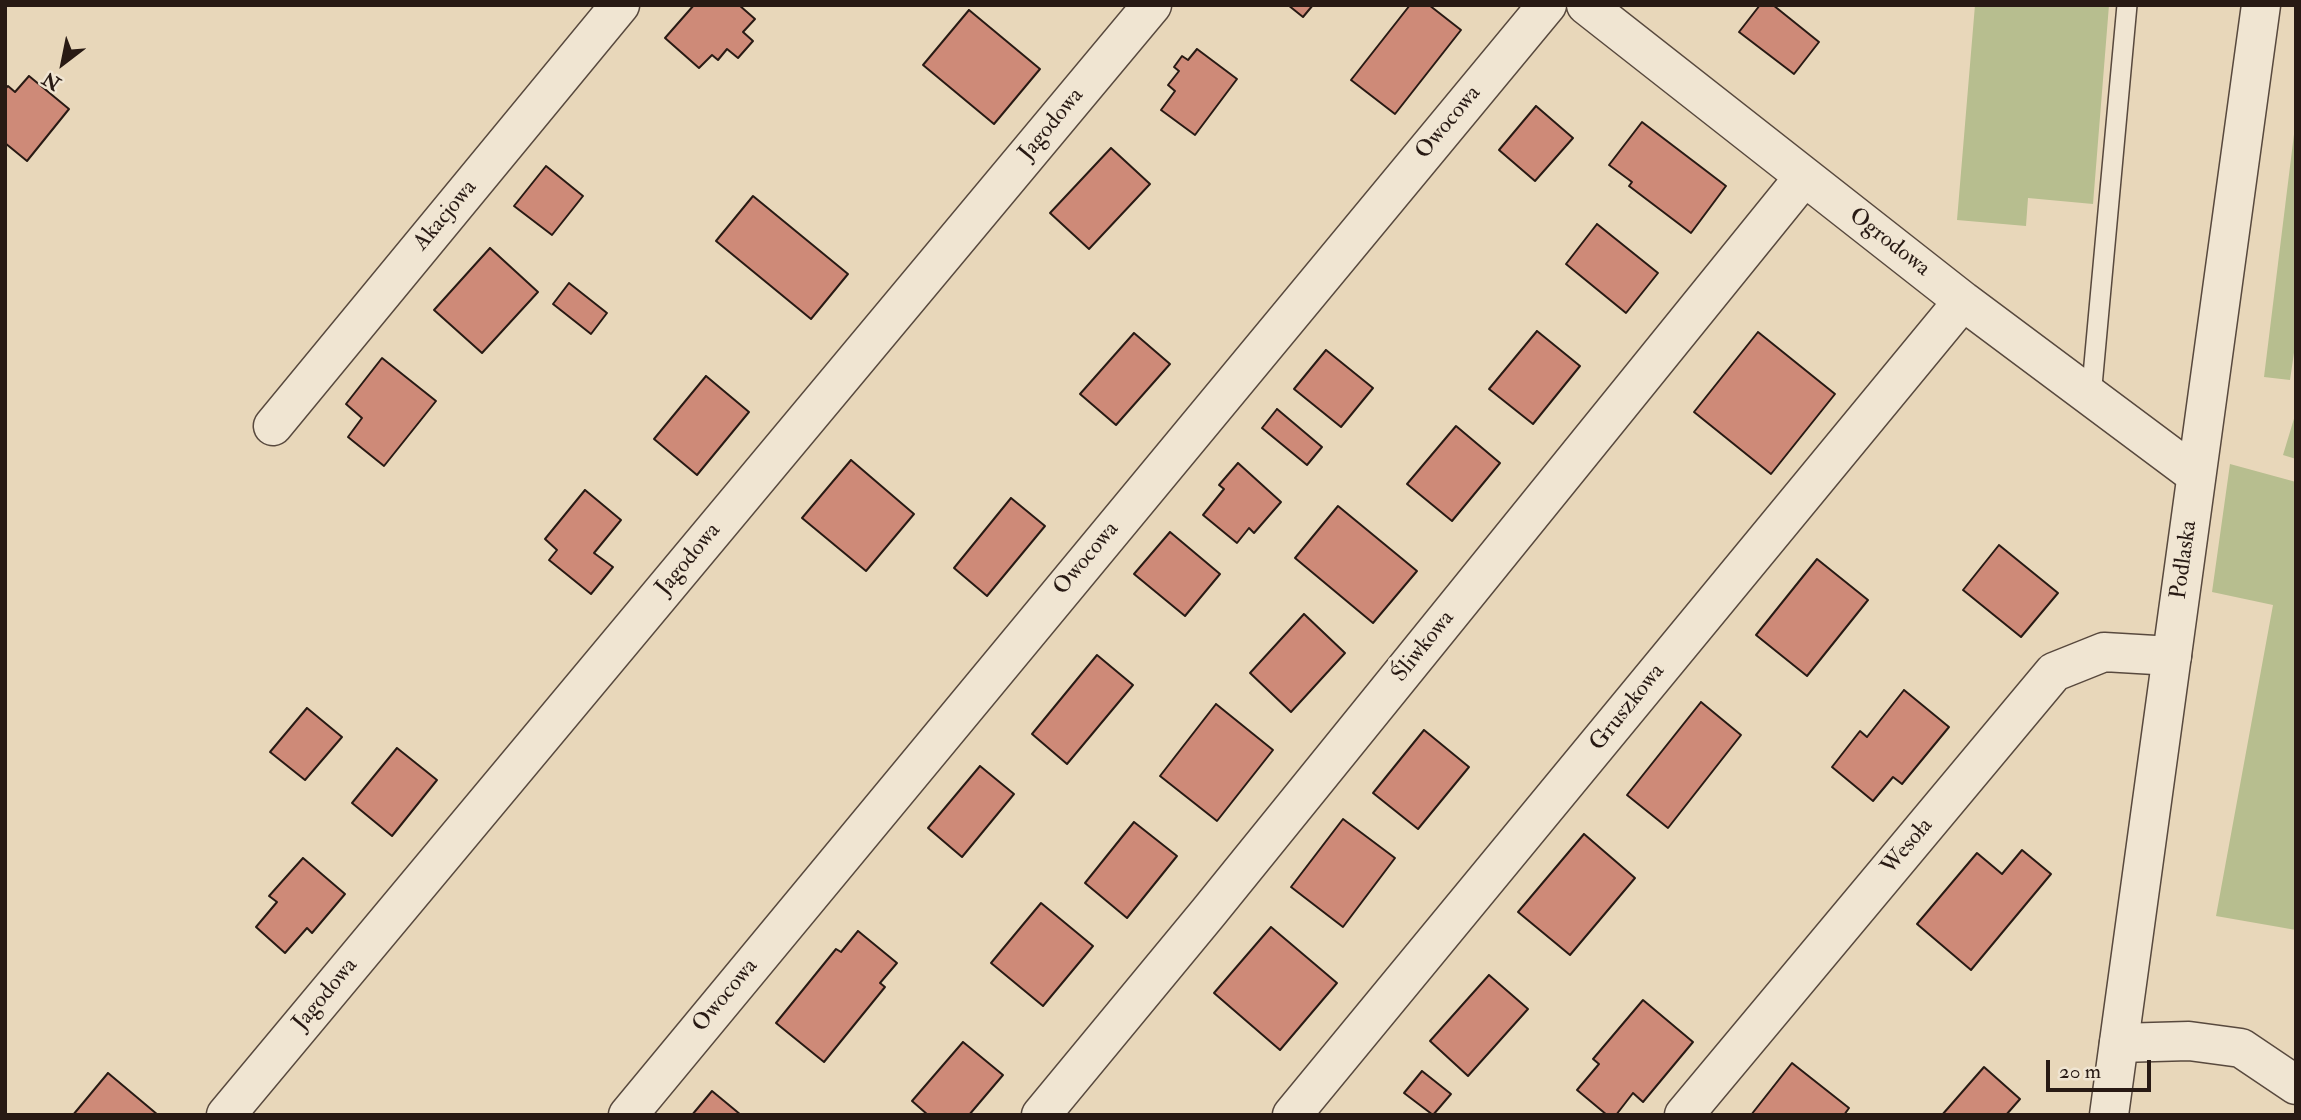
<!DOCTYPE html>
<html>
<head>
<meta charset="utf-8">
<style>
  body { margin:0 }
  #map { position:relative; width:2301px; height:1120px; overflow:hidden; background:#e8d7ba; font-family:"IM FELL Double Pica",serif }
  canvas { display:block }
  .frame { position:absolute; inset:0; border:7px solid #281a14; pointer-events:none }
  .north { position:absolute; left:28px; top:28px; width:70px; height:70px; -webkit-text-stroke:5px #f0e5d2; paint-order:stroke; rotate:212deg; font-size:19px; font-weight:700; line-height:28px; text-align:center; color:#281a14 }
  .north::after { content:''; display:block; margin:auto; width:24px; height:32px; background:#281a14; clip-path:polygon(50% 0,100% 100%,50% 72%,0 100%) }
  .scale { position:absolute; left:2046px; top:1060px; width:105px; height:32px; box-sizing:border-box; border:4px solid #281a14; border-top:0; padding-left:9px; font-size:21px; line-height:24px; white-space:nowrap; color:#281a14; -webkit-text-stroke:5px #f0e5d2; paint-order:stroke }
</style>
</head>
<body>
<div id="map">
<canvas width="2301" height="1120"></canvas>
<div class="frame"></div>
<div class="north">N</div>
<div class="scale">20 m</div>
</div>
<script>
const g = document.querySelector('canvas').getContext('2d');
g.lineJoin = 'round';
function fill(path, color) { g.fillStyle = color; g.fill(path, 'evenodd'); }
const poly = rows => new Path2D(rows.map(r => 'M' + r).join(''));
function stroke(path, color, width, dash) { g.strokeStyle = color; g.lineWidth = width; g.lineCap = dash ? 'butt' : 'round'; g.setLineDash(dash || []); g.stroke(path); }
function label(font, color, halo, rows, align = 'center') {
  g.font = font + ' "IM FELL Double Pica",serif'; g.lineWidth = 7; g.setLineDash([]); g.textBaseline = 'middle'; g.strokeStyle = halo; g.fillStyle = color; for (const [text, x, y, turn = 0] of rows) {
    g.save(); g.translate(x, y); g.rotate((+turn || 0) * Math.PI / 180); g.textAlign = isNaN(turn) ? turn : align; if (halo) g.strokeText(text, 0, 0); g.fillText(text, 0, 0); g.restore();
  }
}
fill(poly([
  [1975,5,2109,5,2093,204,2028,198,2026,226,1957,220],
  [2296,118,2296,339,2290,380,2264,377],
  [2296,412,2296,459,2283,455],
  [2230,464,2296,482,2296,930,2216,916,2273,605,2212,592]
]), '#b7be8f');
const building = poly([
  [694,5,739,5,755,19,743,32,753,41,738,58,727,49,718,60,712,55,699,68,665,38,694,5],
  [1288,5,1313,5,1303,17,1288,5],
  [1410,5,1429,5,1461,30,1395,114,1351,80,1410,5],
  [1760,5,1773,5,1819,42,1794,74,1739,32,1760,5],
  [969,10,1040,69,994,124,923,65,969,10],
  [1197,49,1237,79,1195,135,1161,110,1175,91,1168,85,1179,71,1174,67,1182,56,1188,60,1197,49],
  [29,76,69,109,27,161,5,143,5,89,8,86,15,92,29,76],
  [1536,106,1573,138,1535,181,1499,150,1536,106],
  [1642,122,1726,186,1691,233,1629,186,1632,182,1609,165,1642,122],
  [1111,148,1150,184,1089,249,1050,213,1111,148],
  [546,166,583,196,552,235,514,206,546,166],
  [753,196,848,274,811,319,716,241,753,196],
  [1597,224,1658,273,1626,313,1566,264,1597,224],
  [490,248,538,292,482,353,434,310,490,248],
  [569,283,607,313,591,334,553,304,569,283],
  [1537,331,1580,366,1533,424,1489,389,1537,331],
  [1758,332,1835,394,1771,474,1694,412,1758,332],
  [1134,333,1170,364,1116,425,1080,394,1134,333],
  [1326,350,1373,388,1341,427,1294,389,1326,350],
  [382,358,436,401,384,466,348,437,362,418,346,404,382,358],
  [706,376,749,412,697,475,654,439,706,376],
  [1277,409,1322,447,1307,465,1262,428,1277,409],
  [1456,426,1500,463,1452,521,1407,484,1456,426],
  [851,460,914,514,866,571,802,518,851,460],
  [1238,463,1281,502,1254,533,1249,528,1237,543,1203,515,1224,489,1219,485,1238,463],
  [585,490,621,520,594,553,613,567,591,594,549,560,557,550,545,539,585,490],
  [1011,498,1045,526,987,596,954,568,1011,498],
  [1338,506,1417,571,1373,623,1295,558,1338,506],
  [1170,532,1220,574,1185,616,1134,574,1170,532],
  [1999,545,2058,593,2021,637,1963,590,1999,545],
  [1817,559,1868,600,1807,676,1756,635,1817,559],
  [1304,614,1345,653,1291,712,1250,673,1304,614],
  [1097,655,1133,685,1067,764,1032,734,1097,655],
  [1904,690,1949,727,1902,784,1893,777,1873,801,1832,767,1860,731,1867,737,1904,690],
  [1701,702,1741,735,1668,828,1627,795,1701,702],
  [1216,704,1273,750,1217,821,1160,776,1216,704],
  [307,708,342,737,305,780,270,752,307,708],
  [1424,730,1469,767,1418,829,1373,793,1424,730],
  [397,748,437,780,392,836,352,803,397,748],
  [980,766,1014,794,962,857,928,828,980,766],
  [1343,819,1395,858,1343,927,1291,887,1343,819],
  [1134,822,1177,856,1127,918,1085,883,1134,822],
  [1584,834,1635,878,1570,955,1518,912,1584,834],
  [2022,850,2051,874,1971,970,1917,924,1977,853,2002,874,2022,850],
  [303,858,345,894,312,933,307,928,285,953,256,927,277,902,269,896,303,858],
  [1041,903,1093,946,1043,1006,991,963,1041,903],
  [1271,927,1337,983,1280,1050,1214,993,1271,927],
  [858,931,897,963,880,983,885,987,824,1062,776,1023,836,949,841,952,858,931],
  [1489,975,1528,1009,1468,1076,1430,1041,1489,975],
  [1643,1000,1693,1042,1643,1102,1633,1093,1616,1115,1607,1115,1577,1090,1599,1064,1593,1059,1643,1000],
  [963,1042,1003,1075,969,1115,928,1115,912,1101,963,1042],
  [1792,1063,1849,1108,1844,1115,1751,1115,1792,1063],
  [1984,1067,2020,1099,2006,1115,1942,1115,1984,1067],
  [1422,1071,1451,1094,1433,1115,1404,1093,1422,1071],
  [108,1073,158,1115,73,1115,108,1073],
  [712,1091,741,1115,692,1115,712,1091]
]);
fill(building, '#ce8a78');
stroke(building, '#281a14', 2);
const service = poly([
  [2091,397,2127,5]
]);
const minor = poly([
  [1586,5,1963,301,2196,475],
  [273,426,620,5],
  [2119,1043,2189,1041,2241,1048,2296,1085],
  [226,1115,1152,5],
  [628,1115,1547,5],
  [1041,1115,1208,913,1804,177],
  [1292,1115,1963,301],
  [1684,1115,2054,672,2104,652,2172,656]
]);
const tertiary = poly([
  [2109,1115,2261,5]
]);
stroke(service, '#58493e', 22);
stroke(minor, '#58493e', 41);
stroke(tertiary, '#58493e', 41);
stroke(service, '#f0e5d2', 19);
stroke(minor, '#f0e5d2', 38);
stroke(tertiary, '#f0e5d2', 38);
label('23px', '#281a14', '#f0e5d2', [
  ["Owocowa",1449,123,-50],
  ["Jagodowa",1052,125,-50],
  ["Akacjowa",446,216,-50],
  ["Ogrodowa",1889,243,38],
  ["Owocowa",1087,559,-50],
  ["Jagodowa",689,560,-50],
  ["Podlaska",2185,560,-82],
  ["Śliwkowa",1424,647,-51],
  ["Gruszkowa",1628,708,-51],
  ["Wesoła",1908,847,-50],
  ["Jagodowa",326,995,-50],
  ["Owocowa",726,996,-50]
]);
</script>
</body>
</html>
